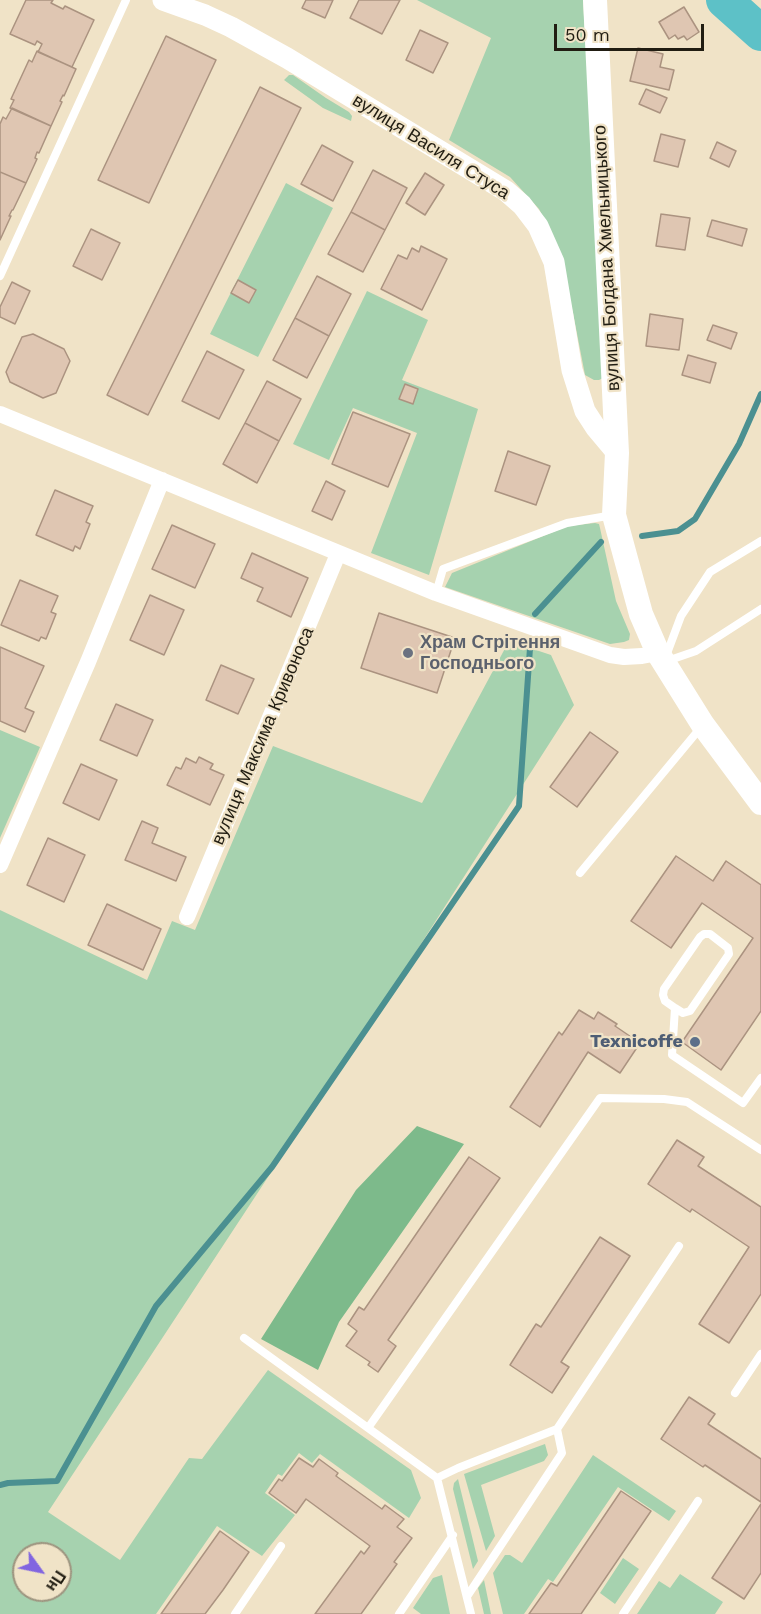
<!DOCTYPE html>
<html>
<head>
<meta charset="utf-8">
<style>
  body { margin:0 }
  #map { position:relative; width:761px; height:1614px; overflow:hidden; background:#f0e3c7; font-family:"Work Sans",sans-serif }
  canvas { display:block }
  .north { position:absolute; left:12px; top:1542px; width:60px; height:60px; box-sizing:border-box; background:#f0e3c7; border:2px solid #9d947f; border-radius:50%; rotate:123deg; font-size:16px; font-weight:700; line-height:24px; text-align:center; color:#211d12 }
  .north::after { content:''; display:block; margin:auto; width:21px; height:27px; background:#8165e0; clip-path:polygon(50% 0,100% 100%,50% 72%,0 100%) }
  .scale { position:absolute; left:554px; top:24px; width:150px; height:27px; box-sizing:border-box; border:3px solid #211d12; border-top:0; padding-left:8px; font-size:18px; line-height:21px; white-space:nowrap; color:#211d12; -webkit-text-stroke:4px #f0e3c7; paint-order:stroke }
</style>
</head>
<body>
<div id="map">
<canvas width="761" height="1614"></canvas>
<div class="north">Пн</div>
<div class="scale">50 m</div>
</div>
<script>
const g = document.querySelector('canvas').getContext('2d');
g.lineJoin = 'round';
function fill(path, color) { g.fillStyle = color; g.fill(path, 'evenodd'); }
const poly = rows => new Path2D(rows.map(r => 'M' + r).join(''));
function stroke(path, color, width, dash) { g.strokeStyle = color; g.lineWidth = width; g.lineCap = dash ? 'butt' : 'round'; g.setLineDash(dash || []); g.stroke(path); }
function label(font, color, halo, rows, align = 'center') {
  g.font = font + ' "Work Sans",sans-serif'; g.lineWidth = 4.5; g.setLineDash([]); g.textBaseline = 'middle'; g.strokeStyle = halo; g.fillStyle = color; for (const [text, x, y, turn = 0] of rows) {
    g.save(); g.translate(x, y); g.rotate((+turn || 0) * Math.PI / 180); g.textAlign = isNaN(turn) ? turn : align; if (halo) g.strokeText(text, 0, 0); g.fillText(text, 0, 0); g.restore();
  }
}
fill(poly([
  [417,0,583,0,604,355,603,378,599,380,594,380,585,375,573,313,556,243,539,209,510,177,449,140,491,38],
  [289,75,293,75,326,98,349,112,352,116,351,121,323,108,284,80],
  [286,183,333,208,258,357,210,334],
  [367,291,428,320,402,380,478,409,429,575,371,553,417,433,353,408,329,460,293,444],
  [595,523,599,524,600,528,616,601,630,634,629,640,624,642,610,644,445,587,452,573,568,526],
  [509,641,551,655,574,705,410,961,48,1512,120,1560,189,1458,202,1459,268,1370,411,1470,421,1498,409,1518,320,1454,312,1463,299,1453,282,1476,278,1474,265,1493,295,1515,262,1556,217,1526,156,1614,0,1614,0,910,147,980,172,921,195,930,273,746,422,803],
  [24,1554,60,1554,60,1590,24,1590],
  [0,730,40,747,0,838],
  [545,1444,548,1455,544,1461,481,1485,495,1536,486,1551,464,1474],
  [593,1455,676,1511,669,1521,618,1487,553,1582,548,1579,524,1614,503,1614,493,1573,505,1555,510,1555,522,1563],
  [458,1479,478,1561,473,1569,453,1489,454,1483],
  [623,1558,639,1569,615,1604,600,1593],
  [680,1574,723,1602,715,1614,637,1614,659,1581,670,1588],
  [442,1575,450,1614,421,1614,413,1608,433,1578],
  [484,1580,491,1614,484,1614,478,1588]
]), '#a6d2af');
fill(poly([
  [417,1126,464,1144,339,1322,318,1370,261,1339,356,1190]
]), '#7dba8b');
stroke(poly([
  [642,536,678,531,695,519,739,444,761,394],
  [535,614,601,542],
  [0,1485,8,1483,57,1481,156,1306,272,1167,519,806,530,648]
]), '#4b9091', 6);
stroke(poly([
  [724,0,761,33]
]), '#5dc1c7', 36);
const building = poly([
  [26,0,53,0,51,3,63,9,65,6,94,20,72,67,38,52,42,44,37,41,35,45,10,34,26,0],
  [306,0,333,0,325,18,302,8,306,0],
  [359,0,400,0,382,34,350,18,359,0],
  [684,7,699,32,687,40,684,36,678,39,675,35,669,39,659,22,684,7],
  [420,30,448,43,433,73,406,60,420,30],
  [166,36,216,60,149,203,98,180,166,36],
  [638,48,663,54,660,67,674,70,669,90,630,81,638,48],
  [37,51,76,69,64,96,63,95,60,101,62,102,51,126,10,108,14,100,11,99,29,60,32,62,37,51],
  [260,87,301,108,148,415,107,395,260,87],
  [646,89,667,98,660,113,639,104,646,89],
  [12,108,51,126,39,153,37,152,35,158,37,159,26,183,0,172,0,124,3,117,6,119,12,108],
  [661,134,685,140,678,167,654,161,661,134],
  [717,142,736,151,729,167,710,158,717,142],
  [322,145,353,162,333,201,301,184,322,145],
  [373,170,407,188,385,230,351,212,373,170],
  [0,172,26,183,13,210,12,210,9,216,11,216,0,240,0,172],
  [425,173,444,185,425,215,406,203,425,173],
  [351,212,385,230,363,272,328,254,351,212],
  [661,214,690,218,685,250,656,246,661,214],
  [712,220,747,229,742,246,707,236,712,220],
  [91,229,120,243,102,280,73,266,91,229],
  [421,246,447,259,422,310,381,289,398,255,407,259,412,248,419,252,421,246],
  [317,276,351,294,329,336,295,318,317,276],
  [238,280,256,290,249,303,231,293,238,280],
  [12,282,30,291,15,324,0,317,0,307,12,282],
  [650,314,683,319,679,350,646,346,650,314],
  [295,318,329,336,307,378,273,360,295,318],
  [713,325,737,333,731,349,707,340,713,325],
  [33,334,64,349,70,361,56,393,43,398,10,382,6,372,22,337,33,334],
  [207,351,244,370,219,419,182,401,207,351],
  [688,355,716,363,710,383,682,375,688,355],
  [267,381,301,399,279,441,245,423,267,381],
  [405,384,418,389,413,404,399,399,405,384],
  [353,412,410,434,388,487,332,464,353,412],
  [245,423,279,441,257,483,223,464,245,423],
  [508,451,550,466,536,505,495,491,508,451],
  [326,481,345,491,332,520,312,511,326,481],
  [55,490,93,506,86,522,90,524,80,549,75,546,73,551,36,535,55,490],
  [172,525,215,544,195,588,152,569,172,525],
  [252,553,308,578,291,617,257,601,263,588,241,578,252,553],
  [20,580,58,596,51,612,56,614,46,639,41,637,39,641,1,625,20,580],
  [150,595,184,610,164,655,130,640,150,595],
  [379,613,455,638,437,693,361,668,379,613],
  [0,647,44,666,25,708,34,712,25,732,0,721,0,647],
  [221,665,254,679,238,714,206,700,221,665],
  [116,704,153,720,137,756,100,740,116,704],
  [590,732,618,752,577,807,550,787,590,732],
  [199,757,213,764,210,769,224,775,210,805,167,785,176,767,181,769,186,758,196,763,199,757],
  [81,764,117,780,99,820,63,803,81,764],
  [142,821,158,828,152,843,186,857,176,881,125,860,142,821],
  [48,838,85,855,64,902,27,885,48,838],
  [676,856,713,881,726,861,761,885,761,1011,721,1070,682,1042,753,938,702,903,671,948,631,921,676,856],
  [107,904,161,929,143,970,88,945,107,904],
  [579,1010,594,1019,598,1012,617,1024,615,1026,640,1043,620,1073,588,1052,540,1127,510,1107,559,1032,562,1035,579,1010],
  [677,1140,704,1157,698,1166,761,1207,761,1294,729,1343,699,1324,749,1247,692,1209,690,1212,648,1184,677,1140],
  [469,1157,500,1178,388,1340,396,1346,378,1372,368,1365,370,1362,346,1346,357,1331,348,1324,359,1307,364,1310,469,1157],
  [600,1237,630,1256,561,1362,569,1367,552,1393,510,1365,536,1324,541,1327,600,1237],
  [689,1397,715,1414,708,1424,761,1459,761,1502,705,1465,703,1467,661,1439,689,1397],
  [299,1458,313,1467,319,1459,338,1473,336,1476,382,1509,385,1505,404,1519,397,1527,412,1538,394,1562,397,1564,361,1614,315,1614,361,1551,364,1554,370,1546,306,1499,296,1513,269,1493,279,1479,282,1481,299,1458],
  [621,1491,651,1511,581,1614,529,1614,551,1583,557,1586,621,1491],
  [761,1504,761,1573,744,1599,712,1578,761,1504],
  [220,1531,249,1552,223,1590,205,1614,161,1614,220,1531]
]);
fill(building, '#dfc6b2');
stroke(building, '#ab9380', 1.5);
stroke(poly([
  [0,276,126,0],
  [436,593,443,569,567,523,613,515],
  [666,656,681,616,710,572,761,541],
  [667,661,696,651,761,609],
  [580,873,702,726],
  [675,1008,683,1013,690,1011,729,954,728,948,710,934,704,934,700,937,664,989,663,995,665,1001,675,1008,672,1055,743,1103,761,1078],
  [244,1338,437,1478,471,1614],
  [735,1393,761,1354],
  [368,1428,600,1098,664,1099,687,1102,761,1150],
  [437,1478,458,1468,557,1429,679,1246],
  [468,1595,562,1453,557,1429],
  [235,1614,281,1546],
  [399,1614,453,1535],
  [623,1614,698,1501]
]), '#fff', 8);
stroke(poly([
  [0,414,436,593,610,655,624,657,642,656,658,653],
  [0,865,88,662,162,480],
  [187,917,338,554]
]), '#fff', 16);
stroke(poly([
  [163,0,205,15,231,27,287,58,506,191,522,205,538,226,554,262,572,370,585,411,596,428,617,453]
]), '#fff', 21);
stroke(poly([
  [595,0,617,453,614,515,641,614,658,653,703,725,761,803]
]), '#fff', 24);
for (const [x, y, r, color] of [
  [408,653,6,"#6b7280"],
  [695,1042,6,"#5c6f8a"]
]) { const dot = new Path2D(); dot.arc(x, y, r, 0, 2 * Math.PI); g.fillStyle = color; g.fill(dot); stroke(dot, '#f0e3c7', 2); }
label('18px', '#211d12', '#f0e3c7', [
  ["вулиця Василя Стуса",431,147,32],
  ["вулиця Богдана Хмельницького",607,258,-93],
  ["вулиця Максима Кривоноса",263,736,-67]
]);
label('bold 18px', '#5b616d', '#f0e3c7', [
  ["Храм Стрітення",420,643],
  ["Господнього",420,664]
], 'left');
label('bold 18px', '#4e5e75', '#f0e3c7', [
  ["Texnicoffe",683,1042]
], 'right');
</script>
</body>
</html>
